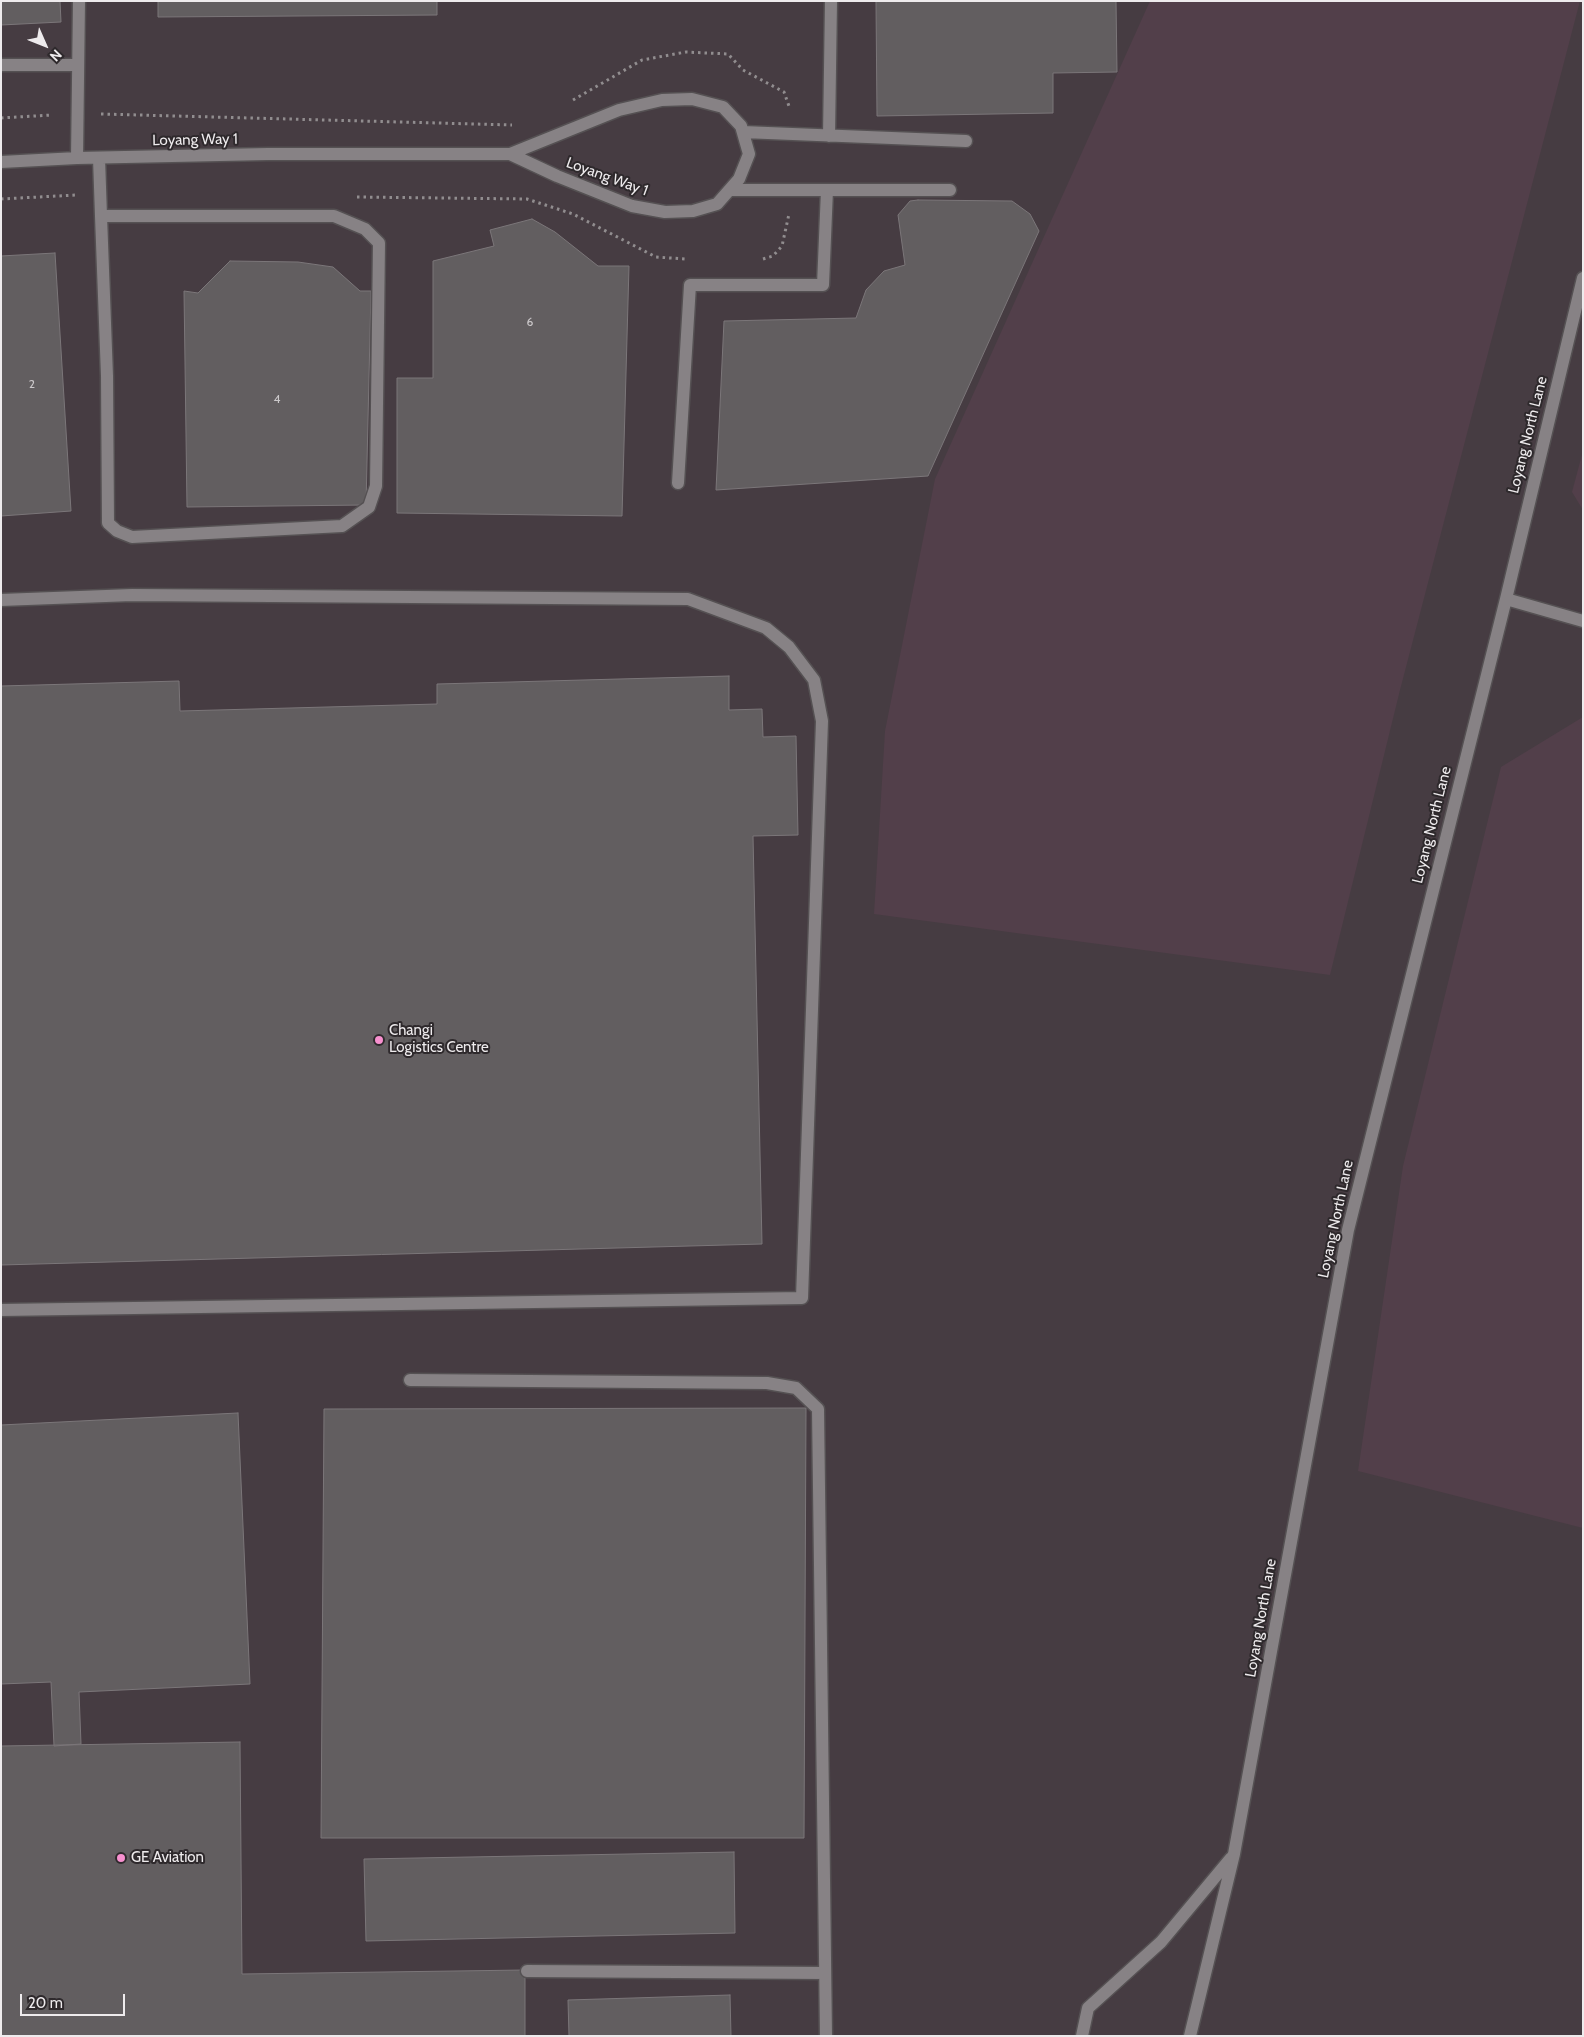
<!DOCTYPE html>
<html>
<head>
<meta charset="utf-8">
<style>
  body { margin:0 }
  #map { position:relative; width:1584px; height:2037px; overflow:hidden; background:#383336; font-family:Cabin,sans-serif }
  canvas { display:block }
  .frame { position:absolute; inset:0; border:2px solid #eeebed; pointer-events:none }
  .north { position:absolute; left:20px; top:20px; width:50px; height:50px; -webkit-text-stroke:4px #2e292c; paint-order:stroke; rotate:134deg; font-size:14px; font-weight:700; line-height:20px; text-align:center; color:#eeebed }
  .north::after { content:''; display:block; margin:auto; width:18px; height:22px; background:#eeebed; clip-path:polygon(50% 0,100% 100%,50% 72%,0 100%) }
  .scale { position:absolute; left:20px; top:1994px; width:105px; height:22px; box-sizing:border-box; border:2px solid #eeebed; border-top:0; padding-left:6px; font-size:15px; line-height:18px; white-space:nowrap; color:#eeebed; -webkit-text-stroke:4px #2e292c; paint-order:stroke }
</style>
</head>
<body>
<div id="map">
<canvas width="1584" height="2037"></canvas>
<div class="frame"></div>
<div class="north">N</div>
<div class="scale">20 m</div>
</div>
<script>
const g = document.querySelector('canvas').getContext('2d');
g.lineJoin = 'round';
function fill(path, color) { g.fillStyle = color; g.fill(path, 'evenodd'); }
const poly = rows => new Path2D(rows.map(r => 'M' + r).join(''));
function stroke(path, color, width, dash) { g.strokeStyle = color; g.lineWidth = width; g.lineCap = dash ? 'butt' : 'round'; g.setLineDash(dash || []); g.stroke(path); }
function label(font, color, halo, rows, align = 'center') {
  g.font = font + ' Cabin,sans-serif'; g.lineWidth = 4; g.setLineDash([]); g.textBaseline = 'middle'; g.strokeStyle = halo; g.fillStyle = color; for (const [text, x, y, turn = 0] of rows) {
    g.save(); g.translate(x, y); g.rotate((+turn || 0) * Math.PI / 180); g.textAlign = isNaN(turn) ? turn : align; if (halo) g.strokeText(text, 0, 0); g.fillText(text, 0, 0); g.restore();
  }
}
fill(poly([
  [1,1,1583,1,1583,2036,1,2036]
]), '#463c42');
fill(poly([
  [1150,1,1580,1,1400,690,1330,975,874,914,885,731,935,479],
  [1583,451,1583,510,1572,492],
  [1583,717,1583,1528,1358,1471,1403,1166,1501,767]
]), '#523f4a');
const building = poly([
  [1,1,60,1,61,22,1,25,1,1],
  [158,1,437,1,437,15,158,17,158,1],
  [876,1,1116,1,1117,72,1053,73,1053,113,877,116,876,1],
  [918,200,1012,201,1030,214,1039,231,928,476,716,490,724,321,856,318,866,290,884,271,905,265,898,215,910,201,918,200],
  [532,219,555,232,598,266,629,266,622,516,397,513,397,378,433,378,433,261,494,246,490,230,532,219],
  [55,253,71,511,1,516,1,256,55,253],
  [230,261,298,262,333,267,360,291,371,291,366,505,187,507,184,291,198,293,230,261],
  [729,676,729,710,762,709,763,737,796,736,798,835,753,836,762,1244,1,1265,1,686,179,681,180,711,437,704,437,684,729,676],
  [806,1408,804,1838,321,1838,324,1409,806,1408],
  [238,1413,250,1684,79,1692,81,1744,54,1746,51,1682,1,1684,1,1425,238,1413],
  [240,1742,242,1974,525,1970,525,2036,1,2036,1,1746,240,1742],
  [734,1852,735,1933,366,1941,364,1859,734,1852],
  [730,1995,731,2036,569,2036,568,2000,730,1995]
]);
fill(building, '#625e60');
stroke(building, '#7b7679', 1);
const lane = poly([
  [1,65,78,65],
  [743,132,966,141],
  [829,136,831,1],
  [77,158,79,1],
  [99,158,101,216,107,376,108,523,117,531,132,537,342,526,369,507,376,486,379,243,365,229,334,216,101,216],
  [1,162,77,158,268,154,510,154,619,110,662,100,692,99,723,107,741,126,749,154,739,179,717,204,693,211,665,212,632,206,557,176,510,154],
  [731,190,950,190],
  [678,483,690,285,823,285,827,190],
  [1,600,132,595,688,599,766,628,789,647,814,680,822,721,802,1298,1,1310],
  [410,1380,767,1383,796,1388,818,1409,826,2036],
  [527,1971,825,1973]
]);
const street = poly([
  [1506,599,1583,621],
  [1082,2036,1088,2008,1161,1942,1231,1858],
  [1190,2036,1234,1854,1348,1230,1506,599,1583,278]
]);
stroke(lane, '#555153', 15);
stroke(street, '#555153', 15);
stroke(poly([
  [573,100,642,60,686,52,728,54,743,70,784,92,790,109],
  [101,114,512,125],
  [1,118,52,115],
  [357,197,527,199,573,214,656,257,685,259],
  [1,199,76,195],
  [763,259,773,256,782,246,789,214]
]), '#918d8f', 3, [2.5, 4]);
stroke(lane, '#878285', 12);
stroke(street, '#878285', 12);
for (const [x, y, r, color] of [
  [379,1040,5,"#f790cf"],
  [121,1858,5,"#f790cf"]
]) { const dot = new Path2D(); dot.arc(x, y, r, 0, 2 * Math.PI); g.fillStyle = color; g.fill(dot); stroke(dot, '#2e292c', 2); }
label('12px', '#cbc8ca', null, [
  ["6",530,322],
  ["2",32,384],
  ["4",277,399]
]);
label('15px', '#eeebed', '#2e292c', [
  ["Loyang Way 1",195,140,-1],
  ["Loyang Way 1",607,177,20],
  ["Loyang North Lane",1528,435,-76],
  ["Loyang North Lane",1432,825,-76],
  ["Loyang North Lane",1336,1219,-78],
  ["Loyang North Lane",1261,1618,-80]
]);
label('15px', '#eeebed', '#2e292c', [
  ["Changi",389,1031],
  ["Logistics Centre",389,1048],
  ["GE Aviation",131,1858]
], 'left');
</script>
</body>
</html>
